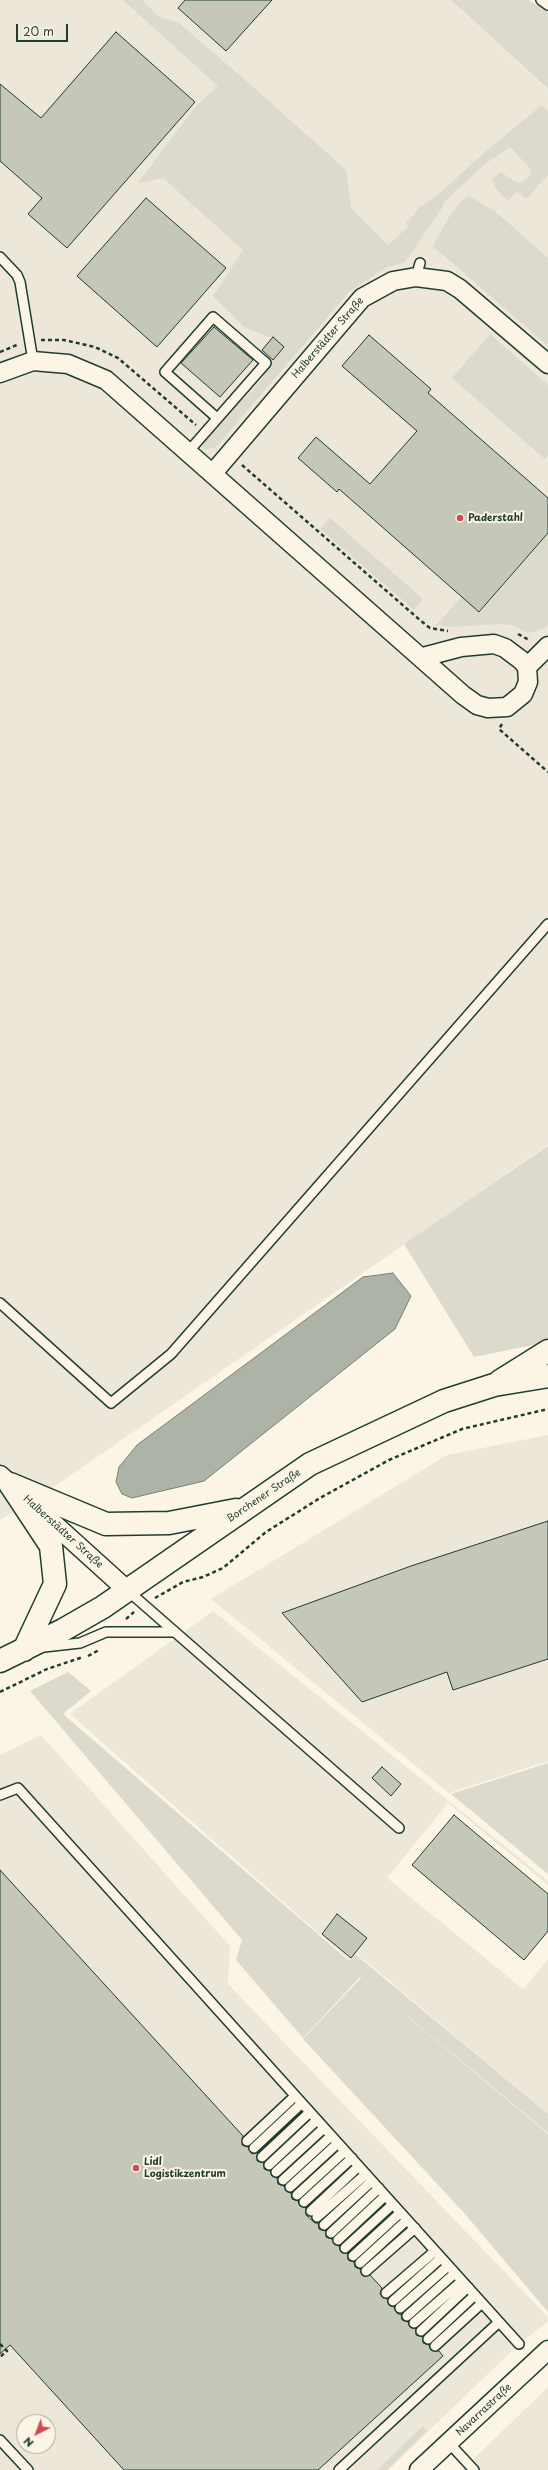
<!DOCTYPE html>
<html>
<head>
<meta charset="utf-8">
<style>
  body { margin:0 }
  #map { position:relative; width:548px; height:2470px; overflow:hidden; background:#fcf5e5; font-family:"Playpen Sans",sans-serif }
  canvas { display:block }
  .north { position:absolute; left:16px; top:2414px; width:40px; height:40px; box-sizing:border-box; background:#fcf5e5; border:1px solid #a4ab9e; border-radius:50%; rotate:222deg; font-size:11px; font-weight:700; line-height:16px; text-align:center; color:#1f3d34 }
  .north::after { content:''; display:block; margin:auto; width:14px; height:18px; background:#d1495b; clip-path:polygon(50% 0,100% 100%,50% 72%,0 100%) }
  .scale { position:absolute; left:16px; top:24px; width:52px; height:18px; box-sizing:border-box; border:2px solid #1f3d34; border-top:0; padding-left:5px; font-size:12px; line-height:14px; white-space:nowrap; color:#1f3d34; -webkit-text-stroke:3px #fcf5e5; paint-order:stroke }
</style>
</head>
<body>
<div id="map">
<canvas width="548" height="2470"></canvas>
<div class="north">N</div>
<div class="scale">20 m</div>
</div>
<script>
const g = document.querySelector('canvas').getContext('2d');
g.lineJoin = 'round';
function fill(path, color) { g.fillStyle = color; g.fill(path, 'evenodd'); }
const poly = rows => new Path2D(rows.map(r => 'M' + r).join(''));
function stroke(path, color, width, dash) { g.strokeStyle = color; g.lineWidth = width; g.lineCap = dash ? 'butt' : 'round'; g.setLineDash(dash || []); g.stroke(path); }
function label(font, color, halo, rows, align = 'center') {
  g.font = font + ' "Playpen Sans",sans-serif'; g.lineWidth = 4; g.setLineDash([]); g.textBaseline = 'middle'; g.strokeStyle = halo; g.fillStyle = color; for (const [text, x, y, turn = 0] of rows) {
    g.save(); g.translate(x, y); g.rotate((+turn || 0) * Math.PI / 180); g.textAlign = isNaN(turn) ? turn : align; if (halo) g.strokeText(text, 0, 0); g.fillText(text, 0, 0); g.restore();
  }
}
fill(poly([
  [0,0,451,0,548,90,548,1145,58,1484,0,1520],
  [548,1435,548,1761,449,1793,211,1599,447,1455],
  [213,1611,548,1881,548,1885,448,1803,387,1878,523,1989,548,1959,548,2114,356,1953,349,1960,70,1714],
  [41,1735,230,1946,228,1984,548,2317,548,2321,519,2344,388,2470,0,2470,0,1755],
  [24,2422,48,2422,48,2446,24,2446],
  [548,2387,548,2470,462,2470]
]), '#ece7d8');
fill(poly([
  [123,0,142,0,158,16,179,23,253,87,346,170,351,208,388,245,408,227,406,223,420,207,439,194,485,152,542,105,548,112,548,175,526,199,517,191,508,201,496,189,492,179,501,172,515,182,522,183,530,175,531,169,510,147,486,163,442,204,444,205,405,262,385,268,349,292,216,447,203,450,202,440,230,408,247,397,263,378,268,365,284,348,272,338,244,327,213,296,243,250,163,178,138,183,196,106,218,86],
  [451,0,529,0,548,12,548,89],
  [469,196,496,212,548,258,548,346,433,246,449,217,462,200],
  [490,334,548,385,548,455,545,459,452,378],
  [330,518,423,599,414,610,320,529],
  [548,534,548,624,543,629,528,633,512,625,500,624,451,627,436,625,462,597,480,613],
  [548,1146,548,1342,474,1357,404,1244],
  [68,1672,91,1691,63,1714,349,1961,355,1954,548,2114,548,2133,360,1977,303,2038,236,1960,242,1940,30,1691],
  [548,1763,548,1874,451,1794],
  [361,1978,548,2134,548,2312,465,2214,303,2039],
  [423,2426,427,2431,387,2470,377,2470]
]), '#dcdacc');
const water = poly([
  [393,1273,411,1296,395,1329,204,1481,132,1498,122,1494,116,1482,119,1467,137,1445,363,1277,393,1273]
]);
fill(water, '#aeb3a7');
stroke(water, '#758479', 1);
const building = poly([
  [185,0,272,0,226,51,178,8,185,0],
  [116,32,195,102,67,248,28,214,42,198,0,161,0,84,41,118,116,32],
  [146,198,226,268,157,347,77,276,146,198],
  [214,327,253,360,220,397,181,363,214,327],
  [369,335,431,389,428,393,548,498,548,533,479,612,339,489,337,492,298,458,316,437,370,484,417,431,342,366,369,335],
  [273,337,284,347,273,360,262,350,273,337],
  [548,1521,548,1659,453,1690,447,1672,362,1702,282,1613,411,1566,548,1521],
  [382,1767,401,1784,391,1796,372,1778,382,1767],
  [454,1815,548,1894,548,1931,524,1960,412,1865,454,1815],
  [0,1870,243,2136,242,2145,248,2147,252,2154,258,2152,257,2161,264,2163,264,2169,270,2171,272,2176,277,2178,278,2184,284,2186,286,2191,291,2193,292,2199,298,2201,300,2206,306,2207,306,2215,315,2223,318,2223,319,2229,326,2231,326,2237,332,2239,334,2244,339,2246,341,2252,348,2253,348,2260,354,2262,355,2267,360,2269,362,2275,370,2275,382,2288,380,2294,387,2299,389,2305,394,2307,398,2314,401,2314,402,2320,408,2322,410,2327,416,2329,416,2335,423,2337,423,2343,429,2345,431,2350,439,2351,443,2356,318,2470,124,2470,10,2345,0,2354,0,1870],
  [337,1914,367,1938,351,1958,322,1934,337,1914]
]);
fill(building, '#c5c7b9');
stroke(building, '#1f3d34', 1);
const lane = poly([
  [541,0,548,5],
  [0,257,17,275,20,282,33,361],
  [416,277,420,263],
  [188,452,266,363,213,317,165,372,217,418],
  [0,1303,111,1403,171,1354,548,924],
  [127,1590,399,1828],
  [44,1647,80,1643,106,1632,174,1632],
  [0,1795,18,1788,519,2344],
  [247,2141,295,2096],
  [254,2148,302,2103],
  [262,2157,310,2112],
  [269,2165,317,2120],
  [276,2172,324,2128],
  [283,2180,331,2136],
  [290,2187,338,2143],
  [297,2195,345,2151],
  [304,2202,352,2158],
  [311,2211,359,2166],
  [317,2217,366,2174],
  [324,2225,372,2181],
  [331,2233,379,2188],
  [338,2240,385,2196],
  [345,2248,393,2204],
  [353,2256,400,2213],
  [360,2263,407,2220],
  [366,2271,415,2228],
  [386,2293,435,2251],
  [393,2301,441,2258],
  [400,2308,448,2266],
  [407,2316,455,2273],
  [414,2323,462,2281],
  [421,2331,468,2287],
  [428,2339,475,2295],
  [435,2346,482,2303],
  [0,2440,28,2470],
  [449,2443,474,2470],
  [339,2470,499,2322]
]);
const street = poly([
  [0,373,33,361,68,364,106,380,463,695,477,705,488,708,507,707,523,694,528,682,527,667,521,660,505,648,494,644,461,647,423,657],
  [213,473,362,298,393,281,416,277,447,281,460,289,548,364],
  [527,667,548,646],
  [0,1475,127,1590],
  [419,2470,548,2350]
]);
const secondary = poly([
  [500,1381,548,1351],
  [10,1484,106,1524,169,1523,236,1510],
  [10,1484,51,1546,55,1584,24,1650],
  [0,1661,63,1630,103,1607,310,1464,444,1401,494,1385,548,1376]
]);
stroke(lane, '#1f3d34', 12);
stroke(street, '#1f3d34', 21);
stroke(secondary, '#1f3d34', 25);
stroke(poly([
  [41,340,64,340,95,347,118,358,196,425],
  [0,352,19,344],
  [242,465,421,621,430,628,448,631],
  [518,634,529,640],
  [502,724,499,729,548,772],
  [155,1598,183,1582,203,1577,223,1568,266,1532,320,1498,389,1460,462,1429,548,1409],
  [126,1619,134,1612],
  [88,1656,99,1650],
  [0,1692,47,1669,83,1657],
  [0,2344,7,2351,0,2357]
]), '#1f3d34', 2.5, [4, 3]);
stroke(lane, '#fcf5e5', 9);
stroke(street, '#fcf5e5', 18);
stroke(secondary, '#fcf5e5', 22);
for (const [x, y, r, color] of [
  [460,518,4,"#d1495b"],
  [136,2168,4,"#d1495b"]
]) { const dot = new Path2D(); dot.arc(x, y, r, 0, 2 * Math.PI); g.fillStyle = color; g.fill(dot); stroke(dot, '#fcf5e5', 1.5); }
label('10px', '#1f3d34', '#fcf5e5', [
  ["Halberstädter Straße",328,338,-49],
  ["Borchener Straße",264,1496,-34],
  ["Halberstädter Straße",63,1532,42],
  ["Navarrastraße",484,2410,-43]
]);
label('bold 10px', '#1f3d34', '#fcf5e5', [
  ["Paderstahl",468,518],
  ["Lidl",144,2162],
  ["Logistikzentrum",144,2174]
], 'left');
</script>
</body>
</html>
